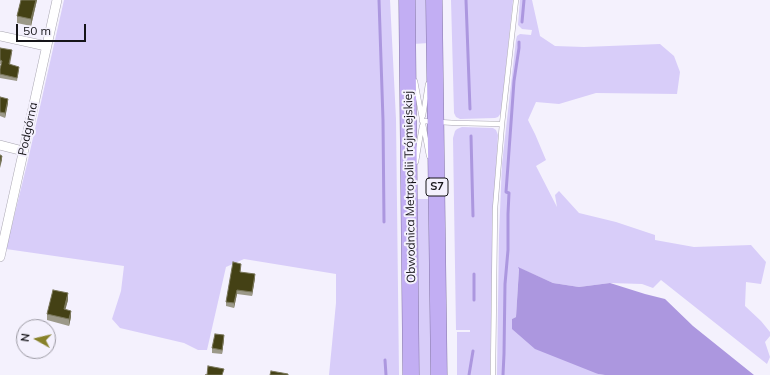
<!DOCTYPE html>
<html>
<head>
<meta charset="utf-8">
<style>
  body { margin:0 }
  #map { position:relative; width:770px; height:375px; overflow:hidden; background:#f4f1fd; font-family:Mulish,sans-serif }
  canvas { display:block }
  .north { position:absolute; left:16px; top:319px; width:40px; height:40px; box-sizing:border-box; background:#f4f1fd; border:1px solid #9b99a2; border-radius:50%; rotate:278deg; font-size:11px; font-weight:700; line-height:16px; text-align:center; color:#161519 }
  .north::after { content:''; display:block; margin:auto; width:14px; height:18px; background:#878129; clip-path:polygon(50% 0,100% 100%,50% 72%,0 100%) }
  .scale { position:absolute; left:16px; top:24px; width:70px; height:18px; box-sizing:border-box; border:2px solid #161519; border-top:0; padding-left:5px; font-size:12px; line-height:14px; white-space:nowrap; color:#161519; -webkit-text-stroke:3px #f4f1fd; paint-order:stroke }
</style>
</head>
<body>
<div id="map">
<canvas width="770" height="375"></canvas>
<div class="north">N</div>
<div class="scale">50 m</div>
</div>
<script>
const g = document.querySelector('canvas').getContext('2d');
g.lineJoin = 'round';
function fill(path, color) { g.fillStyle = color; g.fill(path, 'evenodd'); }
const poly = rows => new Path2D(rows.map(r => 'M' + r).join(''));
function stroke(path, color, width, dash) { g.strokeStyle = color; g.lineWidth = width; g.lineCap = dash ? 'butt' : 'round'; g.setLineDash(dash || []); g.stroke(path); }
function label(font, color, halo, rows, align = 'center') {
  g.font = font + ' Mulish,sans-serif'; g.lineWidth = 4; g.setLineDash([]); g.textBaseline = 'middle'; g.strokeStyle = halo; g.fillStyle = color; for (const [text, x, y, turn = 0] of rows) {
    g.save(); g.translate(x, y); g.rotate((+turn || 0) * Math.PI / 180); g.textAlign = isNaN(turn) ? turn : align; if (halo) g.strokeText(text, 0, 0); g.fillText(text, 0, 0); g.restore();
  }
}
fill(poly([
  [64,0,390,0,396,119,399,375,329,375,336,303,336,274,244,259,226,267,207,350,198,350,184,343,120,328,112,319,121,291,124,266,6,249,28,160],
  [413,0,428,0,429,43,413,44],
  [451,0,513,0,501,113,498,117,495,118,460,119,456,117,454,113],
  [520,0,532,0,540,36,555,46,584,47,660,44,674,56,680,72,677,94,596,93,559,104,536,102,528,120,535,134,546,160,536,166,557,207,555,195,559,191,579,213,616,222,655,235,655,240,694,247,751,245,766,262,761,284,746,282,745,306,761,321,770,332,770,336,765,342,770,357,767,364,661,280,653,288,642,284,610,283,579,287,553,283,519,268,516,317,512,319,598,374,605,375,497,375,499,235,502,164,516,40,517,36,520,34,531,35,532,30,522,29,518,25],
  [462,127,493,128,496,130,498,135,493,217,490,375,457,375,457,332,470,332,470,330,456,330,453,138,455,131,457,129],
  [416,199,432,199,434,375,418,375]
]), '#d8cdf9');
fill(poly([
  [518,267,553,283,579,287,610,283,645,294,665,299,693,326,754,375,605,375,598,374,535,349,512,329,512,319,516,317,519,269]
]), '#ac97df');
stroke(poly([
  [379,0,383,120,384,222],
  [466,0,470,109],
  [522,22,524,0],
  [471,136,473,216],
  [474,274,474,300],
  [385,360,386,375],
  [469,375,473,351],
  [503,375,504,354,505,284,508,250,508,214,509,193,506,192,508,165,514,81,519,48,519,42]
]), '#ac97df', 3);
const service = poly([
  [415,81,429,156],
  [423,116,428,84],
  [422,121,456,123,502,124],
  [416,162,422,126],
  [493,375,495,209,502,124,516,0]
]);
const minor = poly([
  [0,36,46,46],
  [0,145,23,151],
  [0,257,57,0]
]);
const motorway = poly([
  [407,0,411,375],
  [434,0,439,375]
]);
stroke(service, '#a9a6b1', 5.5);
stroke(minor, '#a9a6b1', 10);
stroke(motorway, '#8678a7', 17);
stroke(service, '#fff', 4.5);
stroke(minor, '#fff', 9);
stroke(motorway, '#c2aef3', 16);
fill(poly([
  [21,0,37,0,31,26,17,23,17,16],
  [0,48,12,53,10,65,19,70,17,81,0,78,0,69,1,64,0,64],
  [0,97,8,103,5,118,0,116],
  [241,268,240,272,255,278,252,296,237,294,234,308,226,306,226,302],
  [68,300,65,309,71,317,69,326,47,320,47,314],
  [224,339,222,354,212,353,212,348]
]), '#9c9989');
fill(poly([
  [36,0,37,0,31,26,31,19],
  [8,99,8,103,5,118,5,113],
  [2,156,2,160,0,168,0,164],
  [255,274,255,278,252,296,252,292],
  [237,290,237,294,234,308,234,303],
  [68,293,68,300,64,315,64,309],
  [71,311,71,317,69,326,69,319],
  [224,335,224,339,222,354,222,350]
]), '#79765b');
const building = poly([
  [21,0,36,0,31,19,17,16,21,0],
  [0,48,12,50,9,64,19,67,17,78,0,74,0,69,2,61,0,60,0,48],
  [0,97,8,99,5,113,0,112,0,97],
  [0,155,2,156,0,164,0,155],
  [233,262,241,264,240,272,255,274,252,292,237,290,234,303,226,302,233,262],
  [53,290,68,293,64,309,71,311,69,319,47,314,53,290],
  [215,334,224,335,222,350,212,348,215,334],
  [208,366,224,369,222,375,205,375,207,375,208,366],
  [271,371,288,374,288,375,270,375,271,371]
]);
fill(building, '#444115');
stroke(building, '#79765b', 1);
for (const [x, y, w] of [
  [437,187,22]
]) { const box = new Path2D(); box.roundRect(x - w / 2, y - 9, w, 18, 3); g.fillStyle = '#f4f1fd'; g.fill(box); stroke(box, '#161519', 1); }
label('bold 11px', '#161519', null, [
  ["S7",437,187]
]);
label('12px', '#161519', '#f4f1fd', [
  ["Podgórna",28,129,-78],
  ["Obwodnica Metropolii Trójmiejskiej",410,187,-91]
]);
</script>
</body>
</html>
